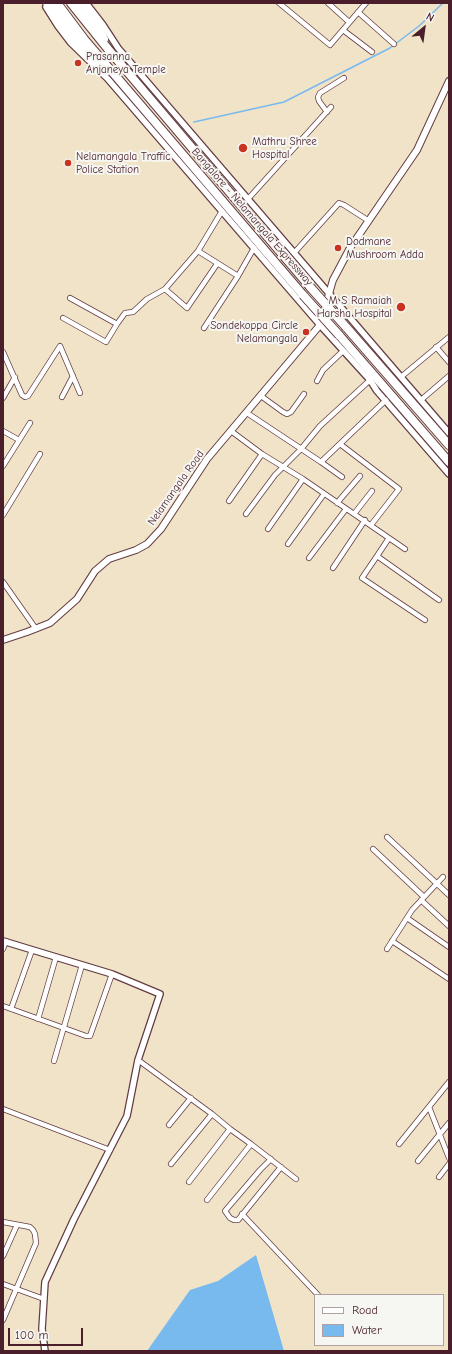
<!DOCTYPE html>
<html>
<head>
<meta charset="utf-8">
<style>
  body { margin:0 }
  #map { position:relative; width:452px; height:1354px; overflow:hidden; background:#f0e3c8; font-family:"Comic Neue",sans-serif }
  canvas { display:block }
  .frame { position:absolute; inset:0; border:4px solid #4a1f2b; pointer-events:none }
  .legend { position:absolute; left:314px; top:1294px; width:130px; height:52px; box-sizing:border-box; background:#f6f6f2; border:1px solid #b1a0a2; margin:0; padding:5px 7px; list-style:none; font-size:12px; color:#4a1f2b }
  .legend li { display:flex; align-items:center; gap:8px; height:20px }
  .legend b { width:20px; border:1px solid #b1a0a2 }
  .north { position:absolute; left:404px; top:8px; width:40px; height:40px; -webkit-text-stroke:3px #f6f6f2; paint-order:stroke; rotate:29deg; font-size:11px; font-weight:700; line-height:16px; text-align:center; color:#4a1f2b }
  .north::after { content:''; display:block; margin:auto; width:14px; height:18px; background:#4a1f2b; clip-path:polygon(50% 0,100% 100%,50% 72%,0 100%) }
  .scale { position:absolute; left:8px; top:1328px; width:75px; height:18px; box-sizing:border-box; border:2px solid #4a1f2b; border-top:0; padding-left:5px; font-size:12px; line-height:14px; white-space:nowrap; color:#4a1f2b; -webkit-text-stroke:3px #f6f6f2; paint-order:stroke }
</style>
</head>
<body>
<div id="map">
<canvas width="452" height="1354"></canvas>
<div class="frame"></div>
<ul class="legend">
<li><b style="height:5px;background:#fff"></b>Road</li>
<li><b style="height:11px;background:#78baed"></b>Water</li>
</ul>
<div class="north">N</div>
<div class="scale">100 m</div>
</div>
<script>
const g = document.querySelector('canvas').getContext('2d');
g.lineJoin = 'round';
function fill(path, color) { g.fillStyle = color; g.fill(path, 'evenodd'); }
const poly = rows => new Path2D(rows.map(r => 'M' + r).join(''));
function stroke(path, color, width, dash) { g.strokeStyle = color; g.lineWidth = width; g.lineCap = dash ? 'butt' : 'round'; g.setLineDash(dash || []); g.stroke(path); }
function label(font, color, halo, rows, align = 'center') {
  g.font = font + ' "Comic Neue",sans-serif'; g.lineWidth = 4; g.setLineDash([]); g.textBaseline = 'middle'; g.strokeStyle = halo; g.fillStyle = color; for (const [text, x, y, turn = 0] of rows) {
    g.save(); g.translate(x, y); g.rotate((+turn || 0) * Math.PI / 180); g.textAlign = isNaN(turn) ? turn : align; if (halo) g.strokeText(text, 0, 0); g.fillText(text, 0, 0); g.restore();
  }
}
fill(poly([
  [256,1255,284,1351,147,1351,190,1290,218,1281]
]), '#78baed');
stroke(poly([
  [194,122,284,102,390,48,419,26,443,3]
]), '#78baed', 1.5);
const minor = poly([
  [279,3,330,45,366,3],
  [328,3,349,22],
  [358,12,394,44],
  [343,30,372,52],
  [327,112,319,101,318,97,320,93,344,78],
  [248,199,331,107],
  [198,251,238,276],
  [294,253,339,203,344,205,369,221],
  [165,289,187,308,217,264],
  [70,298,117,324,125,313,133,312,147,299,165,289,198,251,222,211],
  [63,318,106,342,117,324],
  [204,328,238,276,254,248],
  [436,347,449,362],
  [3,352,22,395,25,397,28,396,60,346,80,393],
  [401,377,449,337],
  [317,381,323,370,343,351],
  [261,396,283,412,287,414,291,412,304,394],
  [62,397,73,376],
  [3,398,15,377],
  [421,400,449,376],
  [247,413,321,462],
  [3,431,19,440],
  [231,431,262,454,303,479,405,549],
  [340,444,399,489,371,525],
  [3,466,30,423],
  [342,477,321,462,386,400],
  [229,501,262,454],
  [337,503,360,476],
  [246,514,275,475,301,449,320,426,370,380],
  [354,514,372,491],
  [3,515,40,454],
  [268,529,303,479],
  [389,538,377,556,439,600],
  [288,544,324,494],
  [377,556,362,578,425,620],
  [309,558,346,509],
  [333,568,365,520],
  [3,582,36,629],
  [387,837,449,895],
  [373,849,424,897],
  [421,900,449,926],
  [407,918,449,947],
  [392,941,449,979],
  [3,949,6,941],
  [387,949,412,910,443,877],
  [3,1006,86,1036,90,1036,112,974],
  [11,1009,32,950],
  [38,1019,56,957],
  [138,1060,212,1114,230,1129,251,1144,296,1179],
  [54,1061,82,965],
  [429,1107,449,1158],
  [3,1109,110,1150],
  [169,1125,191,1098],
  [399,1144,449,1082],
  [271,1159,260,1170,225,1211,230,1218,234,1220,238,1220,281,1167],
  [418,1161,449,1123],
  [171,1164,212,1114],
  [439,1177,449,1164],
  [189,1182,230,1129],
  [207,1200,251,1144],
  [242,1214,318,1295],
  [3,1222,30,1227,33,1230,35,1234,36,1243,3,1320],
  [3,1256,17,1225],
  [3,1284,44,1299]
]);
const tertiary = poly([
  [86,3,103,25,118,48,449,433],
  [46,7,58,26,71,43,107,78,320,325,370,380,377,391,449,474],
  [3,941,112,974,160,994,138,1060,127,1116,74,1219,45,1282,42,1329,45,1351]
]);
const secondary = poly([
  [3,640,27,632,50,623,77,599,95,571,109,559,136,550,147,544,161,529,207,459,320,325,333,280,350,248,417,150,449,81]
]);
const motorway = poly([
  [47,3,82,48,100,64],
  [57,3,84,39,303,295],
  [71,3,108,49,311,288],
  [80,3,94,20,104,39],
  [346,327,449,445],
  [339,335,449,462]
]);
stroke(minor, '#633c43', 6);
stroke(tertiary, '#633c43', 8);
stroke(secondary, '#633c43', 8);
stroke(motorway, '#633c43', 10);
stroke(minor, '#fff', 4.5);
stroke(tertiary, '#fff', 5.5);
stroke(secondary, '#fff', 6);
stroke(motorway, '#fff', 8);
const motorwayBridge = poly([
  [311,288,346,327],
  [303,295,339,335]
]);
stroke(motorwayBridge, '#633c43', 10, []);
stroke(motorwayBridge, '#fff', 8);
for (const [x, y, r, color] of [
  [78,63,4,"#c8321e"],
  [243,148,5,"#c8321e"],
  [68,163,4,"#c8321e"],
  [338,248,4,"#c8321e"],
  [401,307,5,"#c8321e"],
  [306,332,4,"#c8321e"]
]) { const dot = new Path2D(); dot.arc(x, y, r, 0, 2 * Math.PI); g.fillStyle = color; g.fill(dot); stroke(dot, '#f6f6f2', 1.5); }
label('11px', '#4a1f2b', '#f6f6f2', [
  ["Prasanna",86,57],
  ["Anjaneya Temple",86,70],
  ["Mathru Shree",252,142],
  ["Hospital",252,155],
  ["Nelamangala Traffic",76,157],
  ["Police Station",76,170],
  ["Dodmane",346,242],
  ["Mushroom Adda",346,255],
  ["M S Ramaiah",392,301,"right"],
  ["Harsha Hospital",392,314,"right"],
  ["Sondekoppa Circle",298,326,"right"],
  ["Nelamangala",298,339,"right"]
], 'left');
label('11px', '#4a1f2b', '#f6f6f2', [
  ["Bangalore - Nelamangala Expressway",252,217,49],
  ["Nelamangala Road",176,488,-55]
]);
</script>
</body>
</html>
